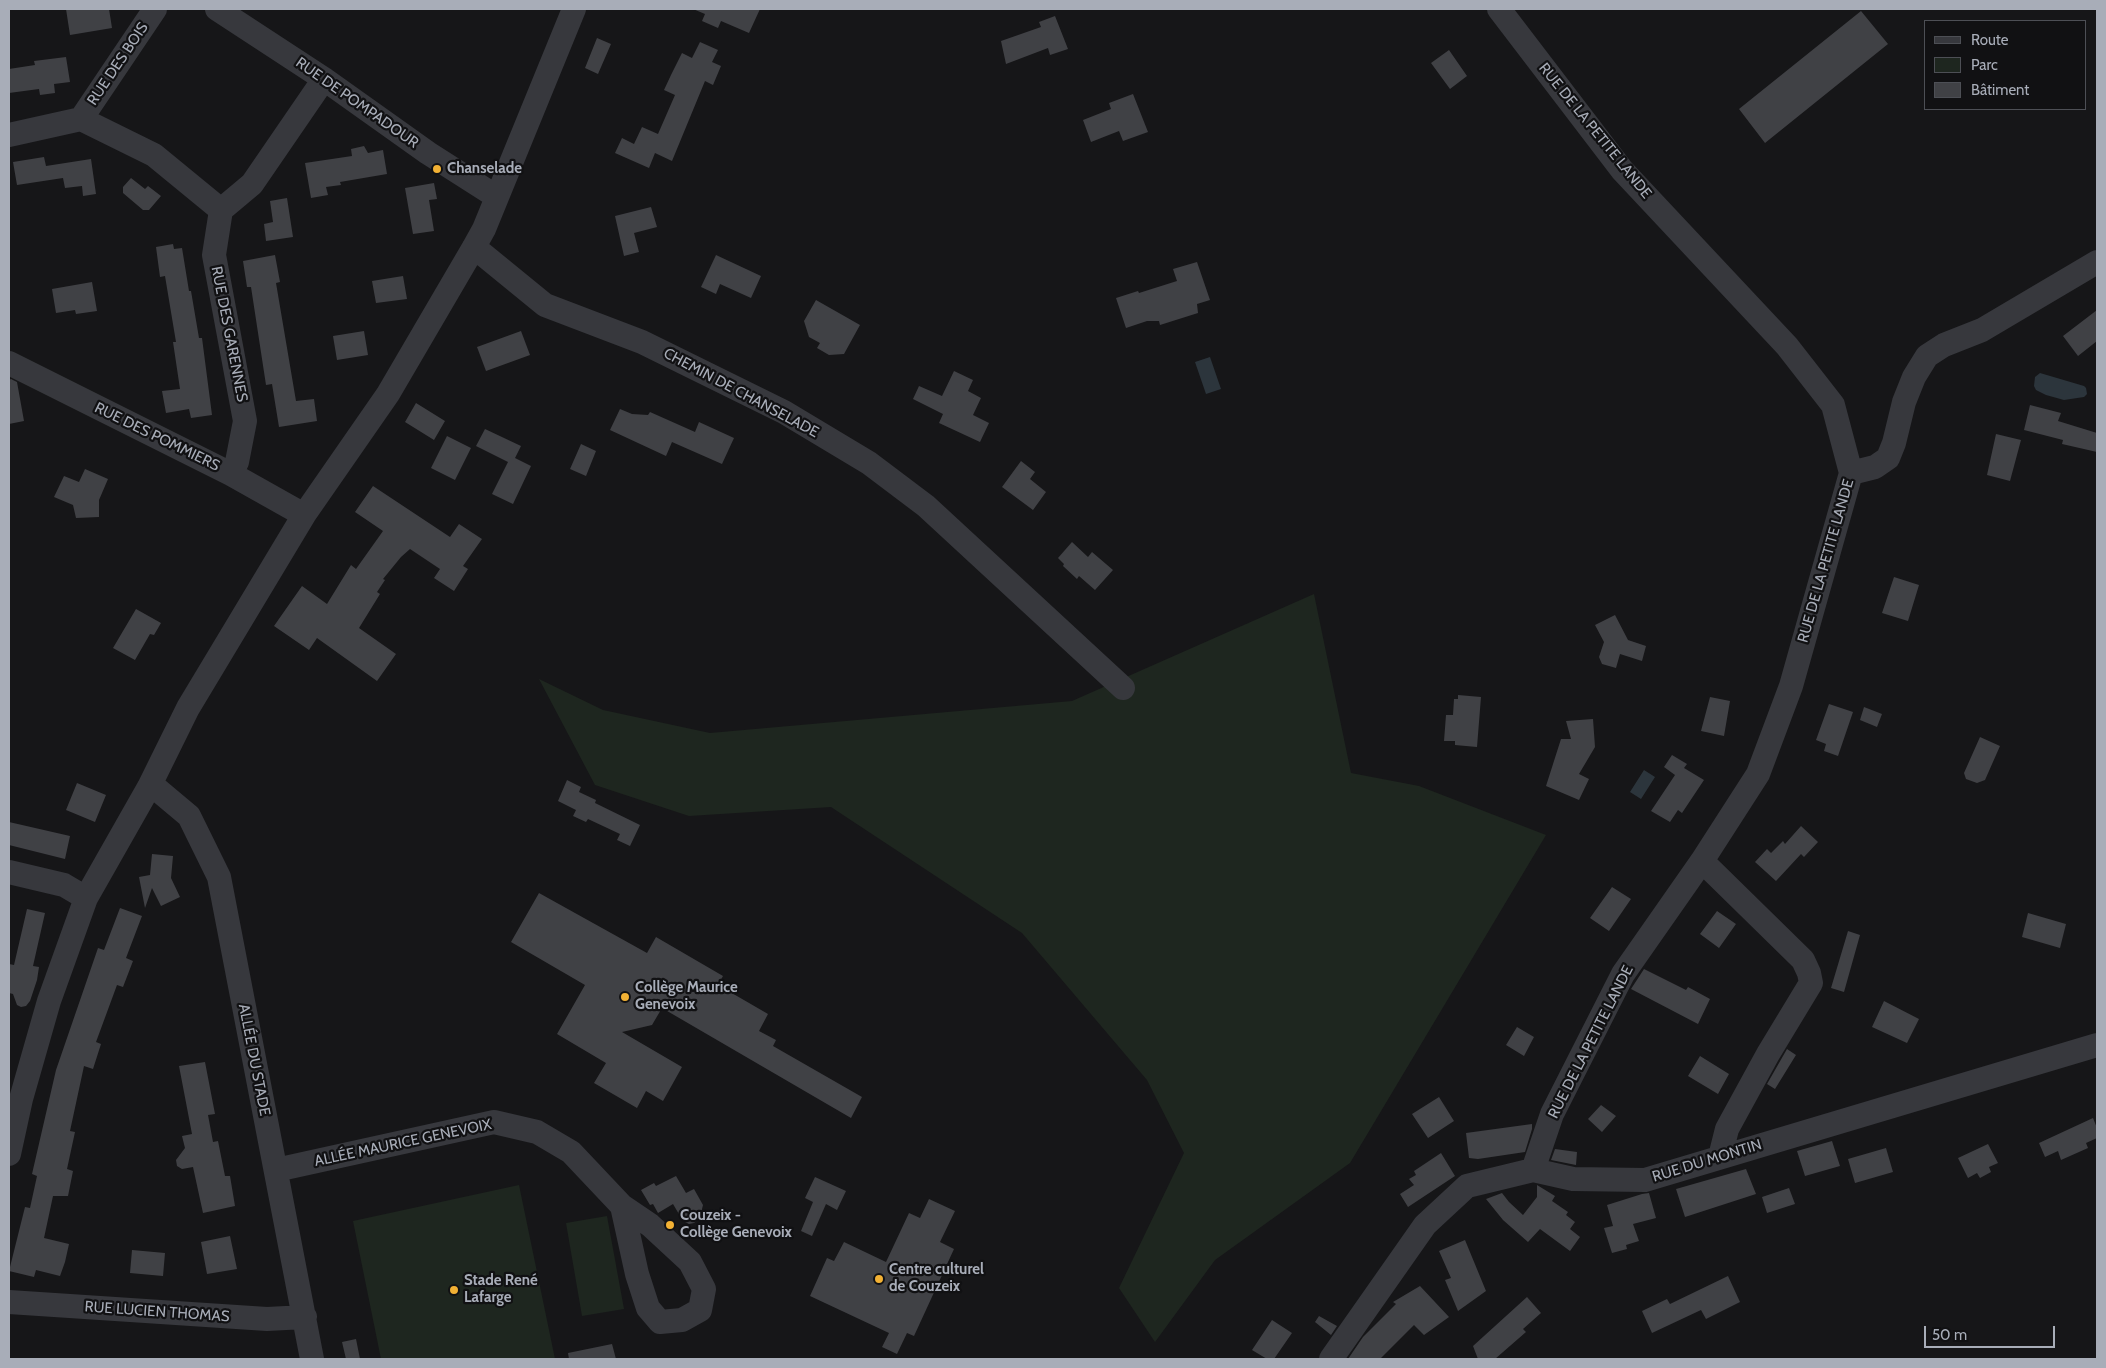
<!DOCTYPE html>
<html>
<head>
<meta charset="utf-8">
<style>
  body { margin:0 }
  #map { position:relative; width:2106px; height:1368px; overflow:hidden; background:#161618; font-family:Cabin,sans-serif }
  canvas { display:block }
  .frame { position:absolute; inset:0; border:10px solid #a8adb8; pointer-events:none }
  .legend { position:absolute; left:1924px; top:20px; width:162px; height:90px; box-sizing:border-box; background:#111113; border:1px solid #4d4f55; margin:0; padding:6px 9px; list-style:none; font-size:15px; color:#a8adb8 }
  .legend li { display:flex; align-items:center; gap:10px; height:25px }
  .legend b { width:25px; border:1px solid #4d4f55 }
  .scale { position:absolute; left:1924px; top:1326px; width:131px; height:22px; box-sizing:border-box; border:2px solid #a8adb8; border-top:0; padding-left:6px; font-size:15px; line-height:18px; white-space:nowrap; color:#a8adb8; -webkit-text-stroke:4px #111113; paint-order:stroke }
</style>
</head>
<body>
<div id="map">
<canvas width="2106" height="1368"></canvas>
<div class="frame"></div>
<ul class="legend">
<li><b style="height:6px;background:#37383d"></b>Route</li>
<li><b style="height:14px;background:#1e261f"></b>Parc</li>
<li><b style="height:14px;background:#404145"></b>Bâtiment</li>
</ul>
<div class="scale">50 m</div>
</div>
<script>
const g = document.querySelector('canvas').getContext('2d');
g.lineJoin = 'round';
function fill(path, color) { g.fillStyle = color; g.fill(path, 'evenodd'); }
const poly = rows => new Path2D(rows.map(r => 'M' + r).join(''));
function stroke(path, color, width, dash) { g.strokeStyle = color; g.lineWidth = width; g.lineCap = dash ? 'butt' : 'round'; g.setLineDash(dash || []); g.stroke(path); }
function label(font, color, halo, rows, align = 'center') {
  g.font = font + ' Cabin,sans-serif'; g.lineWidth = 4.5; g.setLineDash([]); g.textBaseline = 'middle'; g.strokeStyle = halo; g.fillStyle = color; for (const [text, x, y, turn = 0] of rows) {
    g.save(); g.translate(x, y); g.rotate((+turn || 0) * Math.PI / 180); g.textAlign = isNaN(turn) ? turn : align; if (halo) g.strokeText(text, 0, 0); g.fillText(text, 0, 0); g.restore();
  }
}
fill(poly([
  [1314,594,1351,773,1419,786,1546,835,1350,1163,1215,1260,1155,1342,1119,1288,1184,1153,1147,1080,1022,933,831,807,689,816,595,785,539,679,603,710,710,733,1072,701],
  [519,1185,555,1359,381,1359,353,1221],
  [607,1216,624,1309,582,1316,566,1223]
]), '#1e261f');
fill(poly([
  [1210,357,1221,389,1206,394,1195,362],
  [2040,373,2084,386,2086,388,2087,394,2084,397,2064,400,2046,395,2036,390,2034,386,2035,377],
  [1644,770,1655,777,1641,799,1630,792]
]), '#2c353c');
fill(poly([
  [66,9,109,9,112,28,70,35],
  [693,9,760,9,749,33,721,21,718,28,702,21,705,14],
  [1861,11,1888,44,1765,143,1739,109],
  [1055,16,1068,49,1050,55,1048,48,1006,64,1001,41,1041,27,1039,22],
  [597,38,611,44,598,74,585,68],
  [700,42,718,50,712,62,721,66,713,85,705,81,672,161,655,153,649,168,615,153,622,138,634,144,642,127,658,134,675,95,664,90,671,75,682,53,692,58],
  [1449,50,1467,76,1450,89,1431,63],
  [66,57,70,82,54,84,55,93,40,95,39,89,9,93,9,69,35,65,34,61],
  [1133,94,1148,132,1123,141,1119,131,1091,142,1083,120,1111,109,1109,103],
  [364,146,368,153,383,150,387,174,340,182,341,185,326,187,328,195,311,198,305,163,352,156,351,149],
  [44,157,46,166,91,159,96,194,83,196,82,186,65,188,63,178,17,185,13,162],
  [131,178,145,189,148,186,161,196,149,210,143,210,123,193,123,187],
  [434,183,437,199,429,200,434,231,413,234,405,188],
  [287,198,293,237,266,241,264,224,273,222,270,201],
  [651,207,657,227,634,233,639,252,624,256,615,216],
  [173,244,174,249,182,248,189,291,191,291,199,338,202,338,212,415,191,418,189,409,166,413,162,391,180,389,173,342,176,342,165,276,160,277,156,247],
  [275,255,280,282,276,283,296,401,314,399,317,421,279,427,272,384,266,385,251,287,247,287,243,261],
  [716,255,761,276,751,298,720,284,716,294,701,287],
  [1197,262,1210,300,1197,304,1198,313,1160,325,1159,321,1147,321,1126,328,1116,298,1138,291,1139,293,1177,281,1173,269],
  [403,276,407,299,376,303,372,281],
  [92,282,97,311,76,314,75,310,56,313,52,289],
  [816,300,860,325,844,354,829,355,817,348,820,343,809,337,804,321],
  [2097,310,2097,341,2078,356,2063,336],
  [364,331,368,355,337,360,333,336],
  [521,331,530,355,486,371,477,347],
  [954,371,973,380,968,391,981,398,973,415,989,423,980,442,939,423,943,414,913,399,919,386,942,396],
  [11,379,17,382,24,421,9,424,9,380],
  [416,403,445,421,434,440,405,422],
  [2030,405,2061,413,2058,421,2097,433,2097,452,2062,444,2063,440,2024,430],
  [620,409,632,414,648,415,650,412,695,432,699,422,734,438,722,464,672,442,666,456,610,430],
  [485,429,521,446,515,458,531,466,513,504,492,494,508,462,476,446],
  [1996,434,2021,440,2010,481,1987,475],
  [447,436,471,448,455,480,431,468],
  [581,444,596,451,586,476,570,469],
  [1021,461,1035,472,1030,479,1046,492,1033,510,1002,487],
  [85,469,108,479,99,500,99,517,76,518,73,505,54,497,64,476,79,482],
  [373,486,450,537,459,524,482,539,463,566,468,569,454,591,434,578,440,569,410,549,401,557,383,579,385,580,377,592,380,594,359,628,396,654,377,681,317,638,309,650,274,626,302,586,327,604,351,565,356,569,383,531,355,512],
  [1072,542,1088,557,1092,552,1113,570,1095,590,1079,576,1077,579,1063,566,1064,564,1058,558],
  [1894,577,1919,585,1908,621,1882,613],
  [136,609,161,623,154,635,150,634,135,660,113,648],
  [1615,615,1628,640,1646,646,1642,661,1620,654,1616,668,1602,664,1599,657,1604,642,1595,625],
  [1458,695,1481,697,1477,747,1455,745,1455,741,1444,741,1446,715,1453,715,1454,699,1458,699],
  [1710,697,1730,701,1724,736,1701,731],
  [1829,704,1853,712,1838,756,1824,751,1826,744,1816,740],
  [1864,707,1882,714,1877,727,1860,720],
  [1593,719,1595,747,1579,774,1589,779,1579,800,1546,786,1561,739,1571,739,1566,721],
  [1980,737,2000,746,1985,780,1977,783,1966,779,1964,773],
  [1672,755,1687,764,1684,768,1704,780,1682,813,1678,810,1670,822,1651,811,1675,775,1664,767],
  [567,780,581,787,579,792,596,800,595,803,640,825,630,846,617,840,620,834,588,819,586,822,573,816,576,810,558,801],
  [77,783,106,795,95,822,66,810],
  [9,822,70,836,65,859,9,845],
  [1801,826,1818,842,1804,857,1801,854,1776,881,1755,862,1767,849,1771,853,1783,841,1785,844],
  [152,854,173,856,171,878,180,897,161,906,152,888,145,908,139,877,150,875],
  [1612,887,1631,899,1609,931,1590,918],
  [539,893,647,953,656,937,723,976,718,985,768,1014,759,1031,776,1040,773,1046,862,1097,851,1118,662,1008,652,1025,622,1032,682,1067,663,1101,646,1091,637,1108,594,1083,606,1063,557,1034,585,985,511,942],
  [120,908,142,916,126,958,133,961,123,987,117,985,96,1042,101,1044,93,1069,84,1066,70,1131,75,1132,67,1169,73,1171,68,1196,53,1196,44,1238,69,1244,65,1262,60,1276,36,1270,34,1277,9,1271,25,1207,30,1208,37,1176,32,1174,56,1070,98,948,104,950],
  [27,909,45,913,33,966,39,967,37,980,30,1001,26,1006,21,1007,17,1005,13,994,9,993,9,964,14,965],
  [1717,911,1736,924,1719,948,1700,934],
  [2028,913,2066,924,2060,948,2022,937],
  [1848,931,1860,935,1844,992,1831,988],
  [1644,969,1686,990,1688,987,1710,999,1698,1024,1631,989],
  [1884,1001,1919,1019,1907,1043,1872,1027],
  [1517,1027,1534,1037,1524,1056,1506,1045],
  [1787,1049,1796,1055,1775,1089,1767,1084],
  [1700,1056,1729,1074,1718,1094,1688,1076],
  [205,1062,215,1114,208,1115,213,1142,218,1141,225,1176,230,1176,235,1206,203,1213,193,1167,182,1169,177,1166,176,1160,185,1148,182,1136,192,1134,179,1066],
  [1439,1097,1454,1121,1428,1138,1412,1114],
  [1601,1105,1616,1116,1602,1132,1588,1119],
  [2093,1118,2097,1128,2097,1138,2086,1143,2088,1148,2061,1160,2058,1151,2045,1157,2039,1143],
  [1532,1124,1532,1129,1525,1152,1478,1159,1469,1158,1466,1133],
  [1832,1141,1840,1166,1805,1176,1797,1151],
  [1988,1144,1998,1163,1989,1167,1991,1172,1980,1178,1977,1173,1968,1178,1958,1158],
  [1886,1148,1893,1172,1855,1183,1848,1159],
  [1555,1149,1577,1152,1576,1165,1551,1160],
  [1441,1153,1455,1176,1408,1207,1400,1194,1414,1185,1409,1179,1416,1175,1414,1171],
  [1746,1169,1756,1194,1685,1217,1676,1189],
  [676,1176,686,1193,694,1189,703,1205,700,1217,694,1223,689,1224,683,1221,673,1204,658,1213,653,1204,650,1205,641,1190,654,1183,656,1186],
  [815,1177,846,1191,837,1210,826,1204,812,1236,801,1231,813,1202,805,1198],
  [1537,1185,1555,1196,1552,1201,1568,1212,1566,1215,1575,1222,1570,1229,1580,1237,1570,1251,1540,1229,1528,1242,1503,1220,1486,1199,1502,1193,1509,1202,1523,1215,1537,1197],
  [1789,1188,1795,1204,1767,1213,1762,1197],
  [1649,1193,1656,1218,1633,1224,1639,1241,1626,1245,1627,1249,1612,1253,1604,1228,1613,1226,1607,1205,1642,1194],
  [929,1199,955,1211,940,1242,954,1249,914,1336,907,1333,897,1354,882,1347,889,1333,810,1296,827,1258,834,1261,844,1242,886,1262,909,1213,920,1218],
  [230,1236,237,1269,207,1274,201,1242],
  [1465,1240,1486,1291,1458,1311,1445,1280,1451,1278,1439,1251],
  [132,1250,165,1253,163,1276,130,1273],
  [1728,1276,1740,1302,1706,1319,1701,1310,1652,1333,1642,1311,1667,1299,1670,1304],
  [1420,1286,1449,1317,1424,1335,1414,1325,1380,1359,1348,1359,1363,1337,1396,1304,1393,1302],
  [1527,1297,1541,1313,1523,1329,1526,1332,1495,1359,1478,1359,1473,1346],
  [1319,1316,1337,1326,1331,1335,1315,1322],
  [1272,1320,1292,1333,1274,1359,1267,1359,1252,1350],
  [356,1339,360,1359,346,1359,342,1342],
  [612,1344,616,1359,569,1359,568,1353]
]), '#404145');
stroke(poly([
  [217,9,324,79,428,153,497,197],
  [1499,9,1622,170,1787,346,1833,405,1851,473,1791,686,1758,774,1702,861,1623,974,1552,1114,1533,1170],
  [81,119,154,155,221,210],
  [9,135,81,119,155,9],
  [474,247,545,305,642,342,784,412,869,463,926,506,1123,688],
  [9,363,231,474,304,515],
  [1851,473,1875,467,1888,458,1894,443,1904,402,1914,377,1927,356,1944,345,1982,330,2097,262],
  [231,474,237,462,245,421,214,255,221,210,252,184,324,79],
  [149,787,158,790,189,816,219,877,312,1359],
  [1702,861,1803,960,1809,973,1811,983,1768,1054,1727,1129,1720,1157],
  [9,872,64,885,86,898],
  [9,1154,21,1099,49,1001,86,898,149,787,188,708,304,515,388,394,474,247,484,229,574,9],
  [276,1170,494,1122,537,1132,571,1152,622,1206,650,1225,690,1262,704,1289,700,1310,682,1320,660,1322,648,1308,637,1274,622,1206],
  [9,1302,267,1319,305,1317],
  [1331,1359,1425,1225,1467,1186,1533,1170,1573,1179,1645,1180,2097,1045]
]), '#37383d', 24);
for (const [x, y, r, color] of [
  [437,169,5,"#f2b134"],
  [625,997,5,"#f2b134"],
  [670,1225,5,"#f2b134"],
  [879,1279,5,"#f2b134"],
  [454,1290,5,"#f2b134"]
]) { const dot = new Path2D(); dot.arc(x, y, r, 0, 2 * Math.PI); g.fillStyle = color; g.fill(dot); stroke(dot, '#111113', 2); }
label('15px', '#a8adb8', '#111113', [
  ["RUE DES BOIS",118,64,-56],
  ["RUE DE POMPADOUR",357,103,35],
  ["RUE DE LA PETITE LANDE",1595,131,51],
  ["RUE DES GARENNES",229,334,79],
  ["CHEMIN DE CHANSELADE",741,393,28],
  ["RUE DES POMMIERS",157,437,26],
  ["RUE DE LA PETITE LANDE",1826,561,-74],
  ["RUE DE LA PETITE LANDE",1591,1042,-63],
  ["ALLÉE DU STADE",254,1060,79],
  ["ALLÉE MAURICE GENEVOIX",403,1143,-12],
  ["RUE DU MONTIN",1707,1161,-17],
  ["RUE LUCIEN THOMAS",157,1312,4]
]);
label('bold 15px', '#a8adb8', '#111113', [
  ["Chanselade",447,169],
  ["Collège Maurice",635,988],
  ["Genevoix",635,1005],
  ["Couzeix -",680,1216],
  ["Collège Genevoix",680,1233],
  ["Centre culturel",889,1270],
  ["de Couzeix",889,1287],
  ["Stade René",464,1281],
  ["Lafarge",464,1298]
], 'left');
</script>
</body>
</html>
